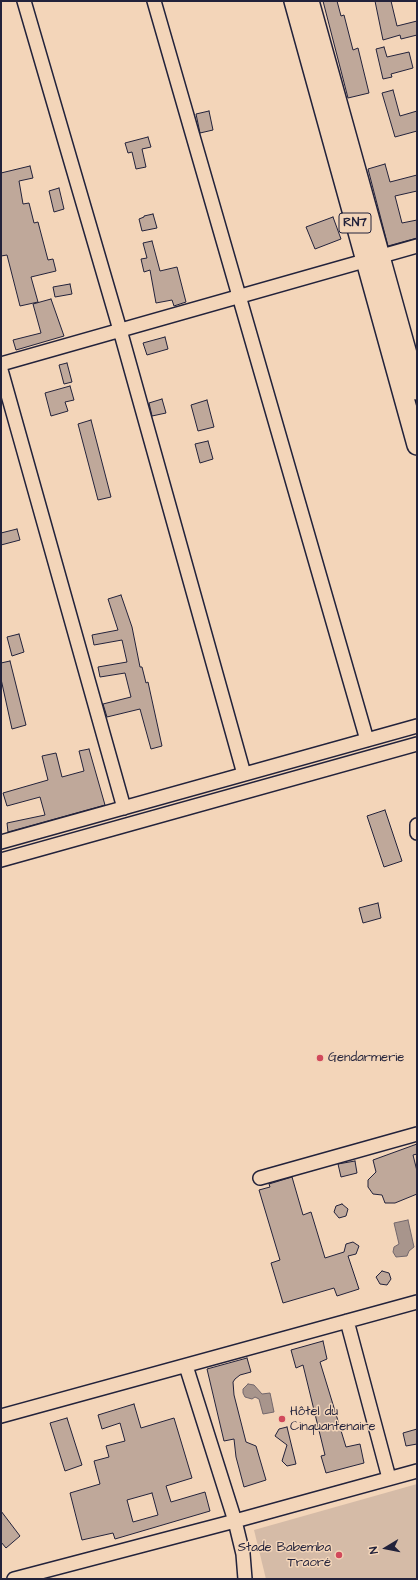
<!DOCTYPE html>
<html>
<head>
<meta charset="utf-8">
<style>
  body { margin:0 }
  #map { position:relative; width:418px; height:1580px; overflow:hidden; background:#f3d5b9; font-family:"Architects Daughter",sans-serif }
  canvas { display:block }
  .frame { position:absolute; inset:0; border:2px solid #22223b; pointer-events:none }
  .north { position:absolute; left:366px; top:1528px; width:40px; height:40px; -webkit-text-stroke:3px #f3d5b9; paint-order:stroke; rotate:260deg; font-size:11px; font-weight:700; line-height:16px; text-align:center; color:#22223b }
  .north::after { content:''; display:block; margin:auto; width:14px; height:18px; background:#22223b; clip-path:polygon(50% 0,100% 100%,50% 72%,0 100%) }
</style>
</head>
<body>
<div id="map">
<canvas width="418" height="1580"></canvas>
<div class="frame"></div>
<div class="north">N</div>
</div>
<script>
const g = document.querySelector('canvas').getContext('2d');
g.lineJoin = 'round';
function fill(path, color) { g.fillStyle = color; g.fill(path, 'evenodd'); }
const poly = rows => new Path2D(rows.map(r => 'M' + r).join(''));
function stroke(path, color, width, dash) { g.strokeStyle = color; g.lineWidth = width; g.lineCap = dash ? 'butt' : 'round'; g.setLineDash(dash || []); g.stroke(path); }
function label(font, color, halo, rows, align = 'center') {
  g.font = font + ' "Architects Daughter",sans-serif'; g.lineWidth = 3; g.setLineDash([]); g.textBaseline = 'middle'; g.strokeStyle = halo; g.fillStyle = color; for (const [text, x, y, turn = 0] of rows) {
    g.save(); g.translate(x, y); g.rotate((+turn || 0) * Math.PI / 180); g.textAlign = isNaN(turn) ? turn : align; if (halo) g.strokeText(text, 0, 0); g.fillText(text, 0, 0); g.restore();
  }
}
fill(poly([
  [417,1484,417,1579,266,1579,254,1530]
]), '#d5bba7');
const water = poly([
  [408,1220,414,1247,409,1251,407,1256,396,1257,393,1252,394,1247,399,1244,394,1223,408,1220],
  [248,1384,254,1385,262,1394,270,1393,274,1412,263,1414,259,1399,255,1397,252,1399,245,1397,243,1393,243,1389,248,1384]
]);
fill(water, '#a8958c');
stroke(water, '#72676c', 1);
const building = poly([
  [323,1,337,1,341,16,344,15,353,50,358,48,369,93,348,98,323,1],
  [375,1,391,1,397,26,417,21,417,35,401,39,400,35,383,40,375,1],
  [384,47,387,57,409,52,413,68,391,74,392,77,383,79,376,49,384,47],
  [393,90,400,116,417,111,417,131,395,137,382,93,393,90],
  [209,111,213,130,200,133,196,114,209,111],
  [148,137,151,147,142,149,146,167,136,169,132,152,128,153,125,143,148,137],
  [385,164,390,182,417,175,417,191,395,196,402,223,417,220,417,238,388,246,368,169,385,164],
  [30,166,33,178,19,181,23,204,29,203,34,223,38,222,48,260,53,259,56,271,31,277,38,302,20,306,7,255,1,256,1,173,30,166],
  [59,188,64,209,54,212,49,191,59,188],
  [153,214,157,228,142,231,139,219,144,217,144,216,153,214],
  [333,217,341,239,315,249,306,227,333,217],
  [152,241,160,271,177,267,186,302,174,306,172,300,156,303,150,270,144,272,141,259,147,258,143,243,152,241],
  [70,284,72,294,55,297,53,287,70,284],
  [51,299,64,336,16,350,13,340,41,333,33,304,51,299],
  [165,337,168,349,147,355,143,343,165,337],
  [67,363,72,382,64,384,59,365,67,363],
  [70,386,74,400,65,402,68,411,51,416,45,393,70,386],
  [162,399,166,413,152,416,149,403,162,399],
  [207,400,214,427,198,431,191,405,207,400],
  [91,420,111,497,98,500,78,424,91,420],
  [208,441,213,459,200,463,195,444,208,441],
  [17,529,20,540,1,545,1,533,17,529],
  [121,595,132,627,140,667,142,667,146,683,148,682,162,746,151,749,140,709,107,717,103,704,131,697,125,673,100,677,98,667,127,662,122,640,94,645,92,635,118,630,108,599,121,595],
  [19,634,24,652,12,656,7,637,19,634],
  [10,661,26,725,12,729,1,679,1,663,10,661],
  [89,749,105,805,8,832,7,823,45,815,40,797,7,806,3,793,48,780,42,756,56,753,62,777,84,771,79,751,89,749],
  [385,810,402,861,384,867,367,816,385,810],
  [378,903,381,918,363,923,359,908,378,903],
  [417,1144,417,1154,413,1155,417,1171,417,1194,395,1203,385,1203,382,1195,373,1194,368,1187,368,1180,376,1172,373,1160,417,1144],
  [355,1161,357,1173,341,1177,338,1164,355,1161],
  [292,1177,303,1215,311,1212,325,1258,344,1252,346,1244,353,1242,359,1246,356,1254,348,1256,359,1289,337,1296,334,1288,283,1303,271,1263,280,1260,259,1190,270,1187,269,1184,292,1177],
  [342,1204,348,1209,346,1216,339,1218,334,1212,336,1206,342,1204],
  [382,1271,389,1273,391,1279,387,1285,380,1284,376,1277,382,1271],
  [323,1341,327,1359,320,1362,346,1447,360,1444,364,1463,326,1473,321,1456,325,1455,303,1365,296,1368,291,1350,323,1341],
  [247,1358,251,1372,240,1375,235,1379,233,1382,234,1395,246,1442,256,1446,266,1480,244,1487,236,1457,234,1439,224,1441,207,1369,247,1358],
  [134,1404,141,1428,174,1418,192,1478,166,1486,171,1502,205,1492,210,1511,115,1539,113,1533,82,1540,70,1493,100,1484,94,1461,109,1457,106,1446,125,1441,120,1423,102,1429,98,1415,134,1404],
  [152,1493,158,1515,133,1522,127,1500,152,1493],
  [67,1418,82,1465,65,1471,50,1423,67,1418],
  [287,1427,296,1464,287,1466,282,1461,287,1445,275,1436,279,1429,287,1427],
  [417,1429,417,1444,406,1446,403,1433,417,1429],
  [1,1511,20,1536,6,1548,1,1542,1,1511]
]);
fill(building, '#bfa89a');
stroke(building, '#22223b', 1);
const minor = poly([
  [24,1,120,330,244,774],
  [154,1,367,740],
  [1,364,417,246],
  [1,370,124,808],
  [417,825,417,833],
  [1,842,417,726],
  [1,860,417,744],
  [260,1178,417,1134],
  [347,1321,389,1478],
  [186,1366,235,1521,243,1554,245,1579],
  [1,1416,417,1302],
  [14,1579,235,1521,417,1471]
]);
const highway = poly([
  [294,1,417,445],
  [309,1,417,390]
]);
stroke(minor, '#22223b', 16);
stroke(highway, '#22223b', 22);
stroke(minor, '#f3d5b9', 13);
stroke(highway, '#f3d5b9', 19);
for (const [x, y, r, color] of [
  [320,1058,4,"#d1495b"],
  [282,1419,4,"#d1495b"],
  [339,1555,4,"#d1495b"]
]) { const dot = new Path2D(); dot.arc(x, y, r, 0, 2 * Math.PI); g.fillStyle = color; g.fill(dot); stroke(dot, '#f3d5b9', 1.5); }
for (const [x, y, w] of [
  [355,223,32]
]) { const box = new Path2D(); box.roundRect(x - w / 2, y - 10, w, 20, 3); g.fillStyle = '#f3d5b9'; g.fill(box); stroke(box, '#22223b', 1); }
label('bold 12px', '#22223b', null, [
  ["RN7",355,223]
]);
label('13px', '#22223b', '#f3d5b9', [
  ["Gendarmerie",328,1058],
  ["Hôtel du",290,1412],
  ["Cinquantenaire",290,1427],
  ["Stade Babemba",331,1548,"right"],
  ["Traoré",331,1563,"right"]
], 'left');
</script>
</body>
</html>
